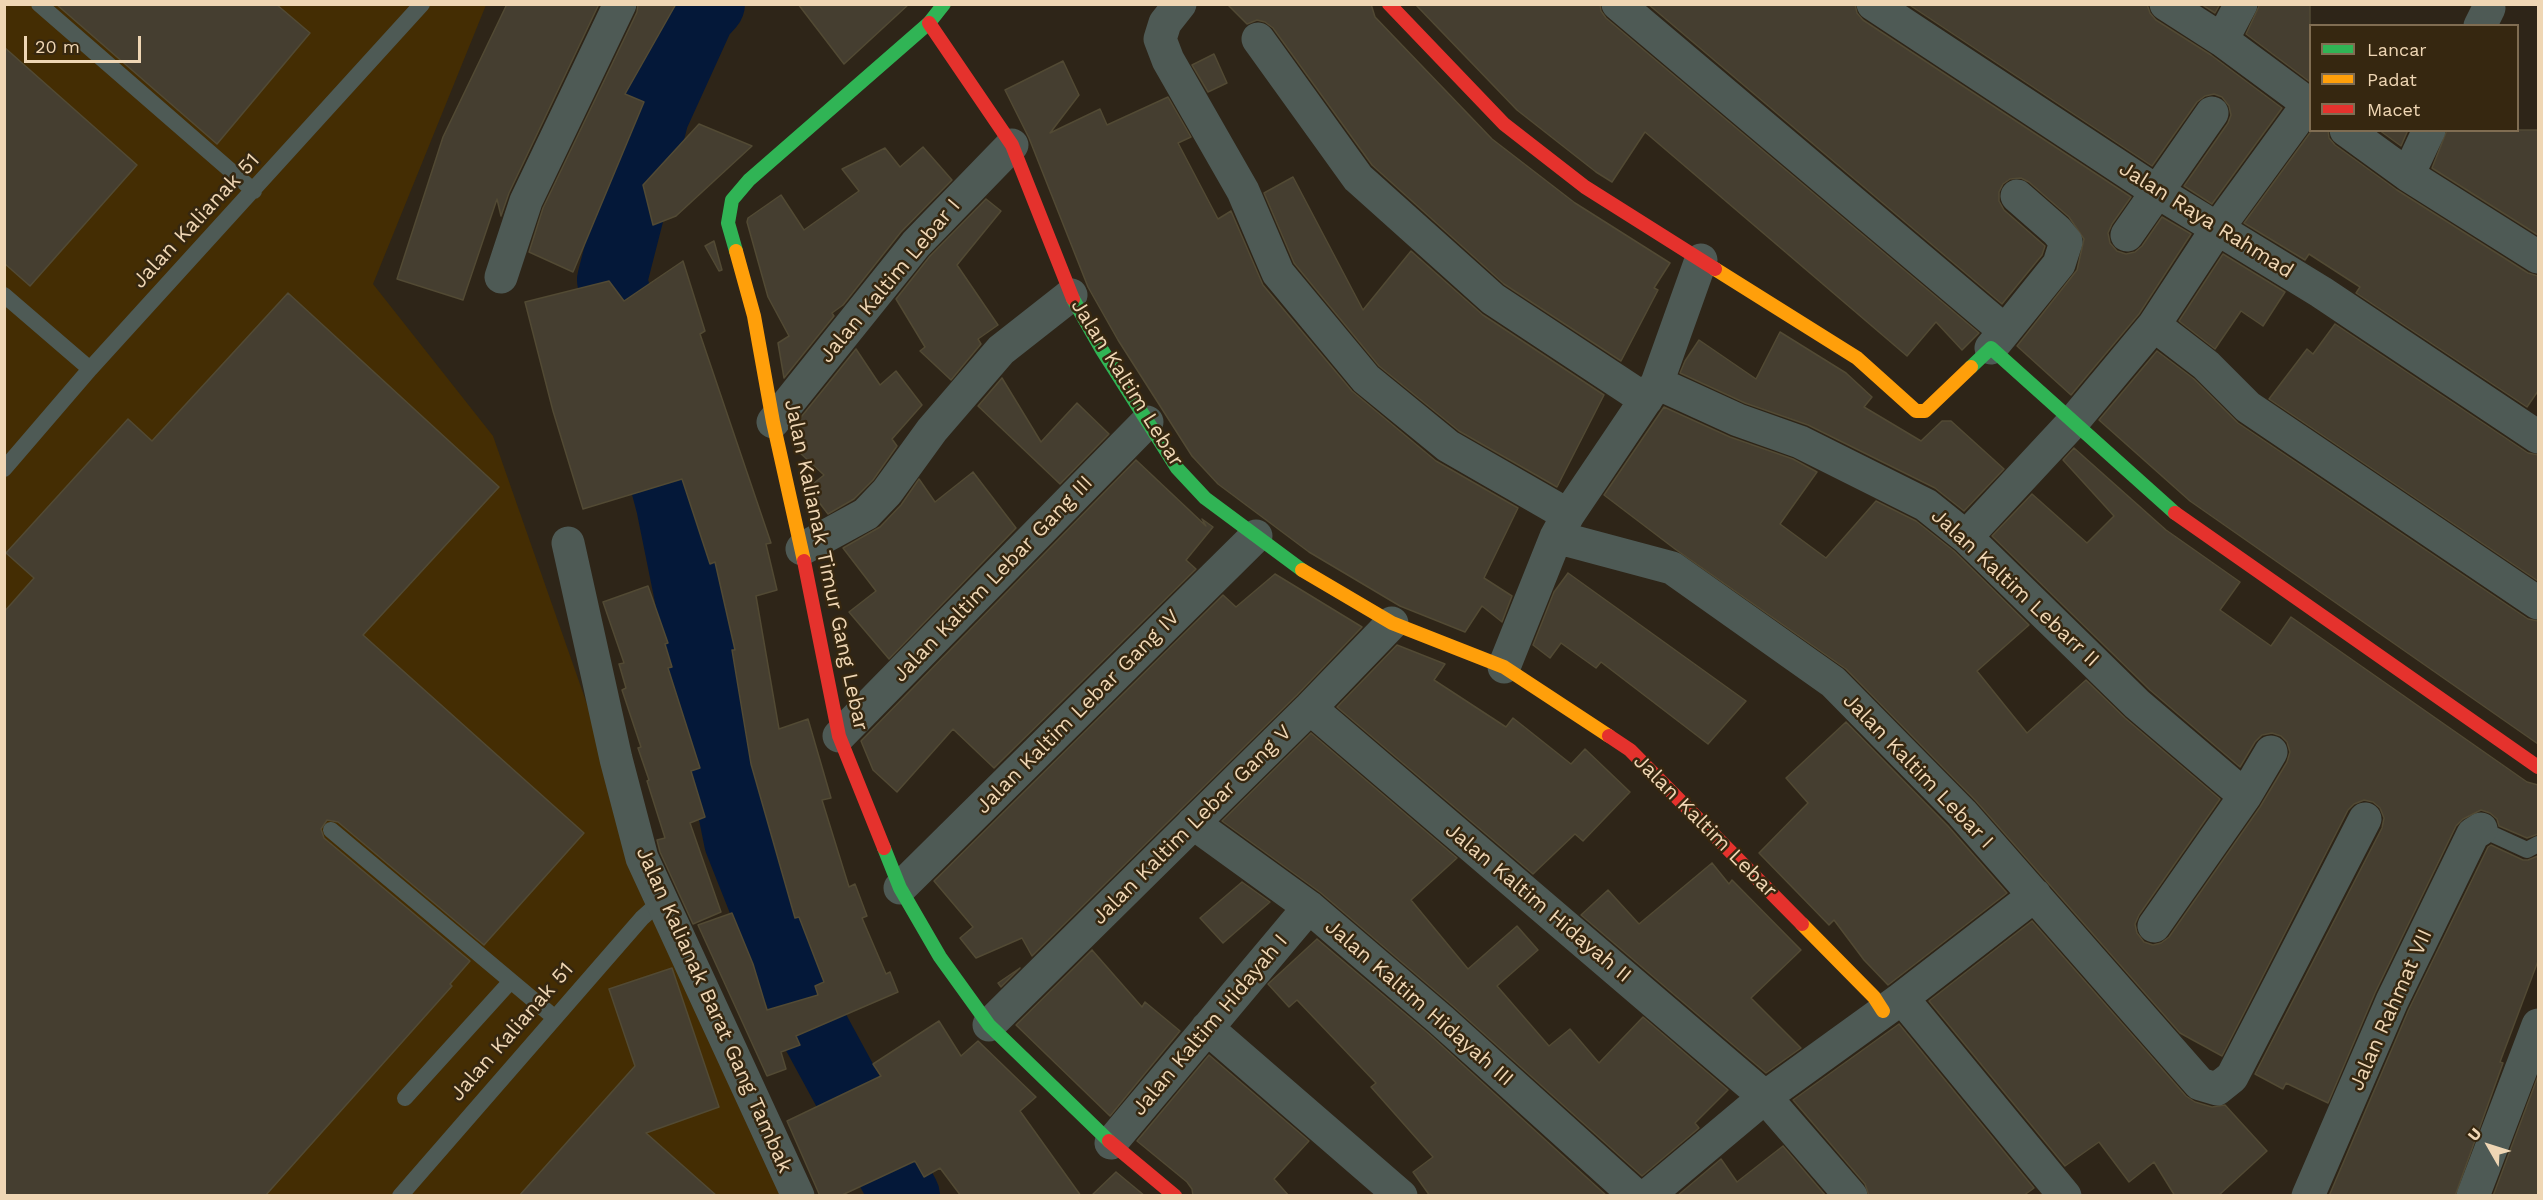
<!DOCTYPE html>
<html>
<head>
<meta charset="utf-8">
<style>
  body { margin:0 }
  #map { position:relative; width:2543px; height:1200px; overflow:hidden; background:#2e2518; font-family:"Work Sans",sans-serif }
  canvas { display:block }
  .frame { position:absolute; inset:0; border:6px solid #efd6b4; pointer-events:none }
  .legend { position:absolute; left:2309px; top:24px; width:210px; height:108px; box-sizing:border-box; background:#362710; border:2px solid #806d52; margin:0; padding:8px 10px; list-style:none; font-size:18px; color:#efd6b4 }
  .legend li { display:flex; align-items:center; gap:12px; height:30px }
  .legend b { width:30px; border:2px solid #806d52 }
  .north { position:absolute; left:2459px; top:1116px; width:60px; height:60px; -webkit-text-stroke:4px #362710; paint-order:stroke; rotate:309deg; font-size:16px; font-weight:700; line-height:24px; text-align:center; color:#efd6b4 }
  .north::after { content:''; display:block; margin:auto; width:21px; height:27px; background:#efd6b4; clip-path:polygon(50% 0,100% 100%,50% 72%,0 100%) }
  .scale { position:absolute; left:24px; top:36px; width:117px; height:27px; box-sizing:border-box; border:3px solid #efd6b4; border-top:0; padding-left:8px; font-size:18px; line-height:21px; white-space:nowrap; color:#efd6b4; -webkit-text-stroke:4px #362710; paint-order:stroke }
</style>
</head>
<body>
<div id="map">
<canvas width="2543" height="1200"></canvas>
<div class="frame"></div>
<ul class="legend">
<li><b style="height:8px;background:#30b455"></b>Lancar</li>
<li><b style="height:8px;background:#ff9f0a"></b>Padat</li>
<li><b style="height:8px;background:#e5322d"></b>Macet</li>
</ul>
<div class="north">U</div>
<div class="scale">20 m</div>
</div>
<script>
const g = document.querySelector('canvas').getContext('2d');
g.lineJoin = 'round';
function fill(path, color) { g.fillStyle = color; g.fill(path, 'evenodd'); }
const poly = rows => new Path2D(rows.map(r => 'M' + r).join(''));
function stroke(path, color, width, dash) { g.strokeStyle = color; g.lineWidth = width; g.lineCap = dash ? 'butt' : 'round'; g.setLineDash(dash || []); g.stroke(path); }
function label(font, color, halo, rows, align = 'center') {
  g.font = font + ' "Work Sans",sans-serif'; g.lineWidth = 5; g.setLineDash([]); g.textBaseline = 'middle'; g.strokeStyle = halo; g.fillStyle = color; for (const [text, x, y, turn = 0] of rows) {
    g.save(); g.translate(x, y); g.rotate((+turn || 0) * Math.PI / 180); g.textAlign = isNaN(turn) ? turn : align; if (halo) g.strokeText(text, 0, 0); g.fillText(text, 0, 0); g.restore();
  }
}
fill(poly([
  [5,5,486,5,373,284,493,436,636,844,783,1195,5,1196]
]), '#442d03');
stroke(poly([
  [710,4,700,15,654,116,612,280,671,505,739,841,812,1025,905,1196]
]), '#041839', 70);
const building = poly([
  [56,4,276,4,310,33,217,144,56,4],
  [507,4,599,4,509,193,501,216,497,199,463,300,397,279,443,137,507,4],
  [638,4,676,4,625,94,644,102,573,272,529,252,543,208,637,12,638,4],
  [798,4,909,4,844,64,798,4],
  [1227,4,1371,4,1375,17,1492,139,1575,203,1670,263,1654,288,1658,290,1621,361,1504,284,1372,165,1273,28,1265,22,1257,20,1247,24,1227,4],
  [1415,4,1600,4,1601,11,1606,18,1979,333,1962,350,1936,322,1907,356,1645,132,1612,182,1596,172,1517,110,1415,4],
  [1648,4,1855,4,1857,13,1863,20,2131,197,2112,224,2108,233,2110,243,2117,251,2126,254,2135,252,2142,246,2162,217,2191,234,2139,314,2071,395,2017,346,2077,270,2084,239,2069,217,2029,182,2021,178,2010,179,2003,184,1999,192,1999,201,2004,210,2045,246,2042,255,2002,304,1648,4],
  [1908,4,2147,4,2150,13,2156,20,2211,55,2282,108,2212,204,2184,186,2228,123,2231,115,2229,106,2222,97,2214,94,2205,96,2197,102,2152,166,1908,4],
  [2201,4,2220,4,2215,13,2201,4],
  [2260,4,2310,4,2310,82,2246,34,2260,4],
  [4,47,137,165,30,286,4,263,4,47],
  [1214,54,1227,83,1208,92,1192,65,1214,54],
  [1063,61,1079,95,1050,133,1100,109,1107,125,1168,97,1191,137,1178,143,1218,219,1231,211,1263,285,1352,391,1436,461,1518,508,1484,578,1512,596,1502,622,1482,606,1465,632,1400,606,1309,552,1218,484,1192,456,1118,340,1088,287,1029,138,1005,90,1063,61],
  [699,124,752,146,676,216,653,225,643,185,699,124],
  [2312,130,2328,130,2329,138,2335,145,2397,190,2528,273,2538,276,2538,391,2527,407,2356,293,2360,287,2309,254,2305,260,2244,223,2312,130],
  [2379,130,2408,130,2401,146,2379,130],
  [2447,130,2538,130,2538,235,2432,168,2447,130],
  [923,147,952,180,901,232,843,305,832,313,834,316,784,378,778,343,789,336,768,297,747,222,748,218,781,195,804,230,859,191,842,169,885,148,900,167,923,147],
  [1293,177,1363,310,1411,251,1483,315,1604,395,1557,487,1459,431,1379,366,1294,263,1264,193,1293,177],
  [986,199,1001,211,957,265,998,325,978,339,981,344,951,380,920,351,925,347,896,299,930,256,986,199],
  [714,241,722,270,719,271,705,246,714,241],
  [2223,254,2285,292,2263,326,2241,311,2215,349,2179,321,2223,254],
  [683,261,705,331,700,334,771,543,766,544,777,590,756,596,779,729,808,719,831,798,822,800,849,887,855,884,867,916,862,918,886,974,890,972,898,992,796,1036,800,1045,781,1052,786,1069,767,1076,698,925,732,913,753,964,767,1010,818,995,815,986,824,982,799,917,795,918,751,764,732,650,735,650,715,562,710,564,682,479,583,509,553,411,525,302,609,281,624,301,683,261],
  [288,293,499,487,363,635,584,833,484,945,338,822,327,820,321,829,324,838,470,961,450,984,452,986,265,1196,4,1196,4,612,34,578,6,553,128,419,152,441,288,293],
  [2335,324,2528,453,2538,455,2538,581,2269,399,2307,349,2313,354,2335,324],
  [1780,332,1846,373,1872,397,1864,407,1921,441,1942,421,1951,421,2004,469,1964,511,1935,488,1808,425,1745,403,1680,373,1685,361,1699,340,1756,379,1780,332],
  [856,349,880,385,896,371,922,405,892,439,897,446,873,480,854,499,828,514,808,488,824,475,799,452,793,427,856,349],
  [2157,351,2194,379,2238,423,2528,619,2538,621,2538,744,2190,501,2099,420,2157,351],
  [1002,378,1041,442,1077,403,1109,434,1060,484,978,406,1002,378],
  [1664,407,1730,437,1793,459,1817,472,1780,524,1826,558,1876,501,1916,521,1954,551,2029,625,1977,671,2027,733,2086,680,2125,718,2220,799,2139,915,2135,924,2137,933,2144,942,2153,945,2161,943,2169,937,2260,807,2287,762,2290,752,2287,742,2281,736,2272,733,2262,735,2255,742,2240,767,2150,690,1992,536,2032,494,2087,543,2114,516,2063,460,2074,448,2166,530,2240,582,2220,610,2271,646,2291,617,2527,782,2538,785,2538,834,2527,838,2499,826,2497,819,2490,813,2481,810,2463,819,2456,826,2375,993,2328,1103,2286,1083,2283,1089,2255,1074,2382,828,2384,818,2380,808,2373,802,2364,800,2354,804,2348,810,2222,1056,2180,1033,1976,801,1846,669,1675,549,1604,495,1664,407],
  [1136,460,1206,526,1202,519,1213,527,1186,560,1196,569,994,768,953,729,897,792,873,770,861,741,1136,460],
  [973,472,1016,528,889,659,849,612,876,591,843,548,880,527,901,505,919,479,935,502,973,472],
  [1568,573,1746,701,1708,744,1601,662,1596,668,1561,643,1550,658,1533,645,1554,592,1568,573],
  [1275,574,1362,627,1297,695,1032,956,1022,938,976,958,960,938,973,927,934,881,1223,595,1236,607,1275,574],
  [648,586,668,643,665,644,672,667,668,668,700,768,691,771,705,817,690,823,721,912,693,924,660,852,657,840,665,838,647,781,649,780,638,748,641,747,622,690,626,688,619,664,624,663,603,602,648,586],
  [1397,645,1445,664,1434,680,1506,727,1513,718,1571,764,1585,749,1630,792,1583,841,1575,834,1533,874,1337,707,1397,645],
  [1846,722,1948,826,2007,893,1888,985,1864,960,1834,920,1829,925,1759,853,1808,803,1786,778,1846,722],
  [1311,733,1457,858,1411,900,1468,969,1517,926,1538,950,1497,986,1549,1046,1570,1029,1599,1063,1643,1017,1728,1090,1695,1123,1699,1128,1642,1176,1453,1006,1321,893,1222,821,1311,733],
  [2491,845,2523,860,2528,860,2538,856,2538,961,2500,1062,2503,1063,2455,1196,2329,1196,2409,1009,2488,847,2491,845],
  [1712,863,1729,884,1732,880,1801,950,1751,998,1801,1048,1766,1073,1581,915,1608,890,1639,924,1712,863],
  [1242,882,1270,902,1223,943,1200,918,1242,882],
  [2032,921,2186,1096,2195,1102,2212,1107,2225,1105,2267,1151,2218,1196,2175,1196,2154,1162,2129,1182,2099,1142,2065,1166,1929,1001,2032,921],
  [1317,939,1429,1034,1607,1196,1430,1196,1413,1172,1433,1157,1371,1087,1376,1083,1297,1000,1289,1007,1268,984,1317,939],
  [1092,950,1142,1007,1145,1002,1180,1031,1110,1116,1016,1025,1092,950],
  [672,968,719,1107,646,1133,717,1196,519,1196,635,1066,609,989,672,968],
  [1020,968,1001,987,998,983,1020,968],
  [939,1021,961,1056,978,1041,1036,1097,1020,1111,1081,1196,961,1196,940,1168,924,1177,915,1161,840,1196,820,1196,787,1121,881,1076,873,1064,939,1021],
  [1899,1024,2034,1188,2023,1196,1869,1196,1865,1184,1793,1100,1899,1024],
  [1209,1055,1309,1141,1274,1179,1289,1196,1193,1196,1192,1189,1187,1182,1137,1141,1209,1055],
  [2538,1076,2538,1196,2493,1196,2538,1076],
  [1783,1146,1826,1196,1677,1196,1721,1159,1737,1182,1783,1146],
  [1116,1172,1145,1196,1091,1196,1116,1172]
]);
fill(building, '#453e30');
stroke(building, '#524a34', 1.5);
stroke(poly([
  [39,4,254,191],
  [4,295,90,369],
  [4,469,90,369,422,4],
  [2481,829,2527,850,2538,844],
  [331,830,555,1018],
  [405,1098,511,981],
  [400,1196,642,918,661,901]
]), '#4e5a55', 16);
stroke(poly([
  [1180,4,1165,23,1160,39,1168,60,1243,191,1278,273,1366,379,1448,446,1568,515],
  [1618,4,2005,331,1991,348],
  [1873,4,2156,191,2321,292,2538,437],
  [2166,4,2222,40,2310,105],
  [2480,26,2489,8],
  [1258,39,1358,178,1493,299,1646,400],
  [2222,40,2241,4],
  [2346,130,2408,175,2538,257],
  [2408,175,2429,130],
  [2127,235,2212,113],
  [501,277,526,201,620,4],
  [2154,325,2206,365,2248,407,2538,603],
  [2005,331,2059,264,2066,242,2057,231,2017,196],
  [1657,383,1738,420,1800,442,1926,505,1966,537,2137,704,2245,796],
  [773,422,916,244,1012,145],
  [1556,537,1672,568,1833,682,1962,813,2200,1084,2217,1089,2232,1077,2365,819],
  [1966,537,2073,422,2154,325,2217,229,2309,103],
  [568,543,616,759,642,858,798,1196],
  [802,549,866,514,887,492,932,430,1001,350,1071,295],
  [1504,667,1556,537,1568,515,1657,383,1701,260],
  [1310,708,1765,1097,1851,1196],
  [839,736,1147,422],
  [1193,823,1309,907,1441,1020,1636,1196],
  [900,888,1256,536],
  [2154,926,2245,796,2271,752],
  [1902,998,2065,1196],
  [989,1025,1310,708,1392,623],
  [1207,1028,1401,1196],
  [1111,1143,1309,907],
  [1647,1196,1765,1097,1902,998,2035,895],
  [2308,1196,2392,1001,2473,834,2481,829],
  [2473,1196,2538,1025]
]), '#4e5a55', 33);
stroke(poly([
  [736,251,728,223,732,200,749,180,929,23,944,4],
  [1073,299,1102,350,1177,468,1205,498,1302,570],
  [1971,367,1991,348,2175,513],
  [884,848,900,888,940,957,989,1025,1109,1141]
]), '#30b455', 14);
stroke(poly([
  [736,251,754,316,773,422,804,561],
  [1715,269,1857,358,1916,411,1925,411,1971,367],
  [1302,570,1392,623,1504,667,1609,736],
  [1802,924,1874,997,1883,1011]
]), '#ff9f0a', 14);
stroke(poly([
  [1389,4,1504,124,1585,187,1715,269],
  [929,23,1012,145,1073,299],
  [2175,513,2538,767],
  [804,561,839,736,884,848],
  [1609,736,1630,750,1802,924],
  [1109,1141,1175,1196]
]), '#e5322d', 14);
label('21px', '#efd6b4', '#362710', [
  ["Jalan Raya Rahmad",2206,220,32],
  ["Jalan Kalianak 51",196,221,-47],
  ["Jalan Kaltim Lebar I",890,281,-50],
  ["Jalan Kaltim Lebar",1127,383,58],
  ["Jalan Kalianak Timur Gang Lebar",826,565,78],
  ["Jalan Kaltim Lebar Gang III",993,579,-46],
  ["Jalan Kaltim Lebarr II",2015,588,43],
  ["Jalan Kaltim Lebar Gang IV",1078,712,-45],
  ["Jalan Kaltim Lebar I",1918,771,46],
  ["Jalan Kaltim Lebar Gang V",1192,825,-45],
  ["Jalan Kaltim Lebar",1705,826,45],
  ["Jalan Kaltim Hidayah II",1538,903,40],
  ["Jalan Kaltim Hidayah III",1419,1003,41],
  ["Jalan Kalianak Barat Gang Tambak",714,1010,66],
  ["Jalan Rahmat VII",2391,1010,-66],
  ["Jalan Kaltim Hidayah I",1210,1025,-50],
  ["Jalan Kalianak 51",512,1032,-49]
]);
</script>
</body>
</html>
